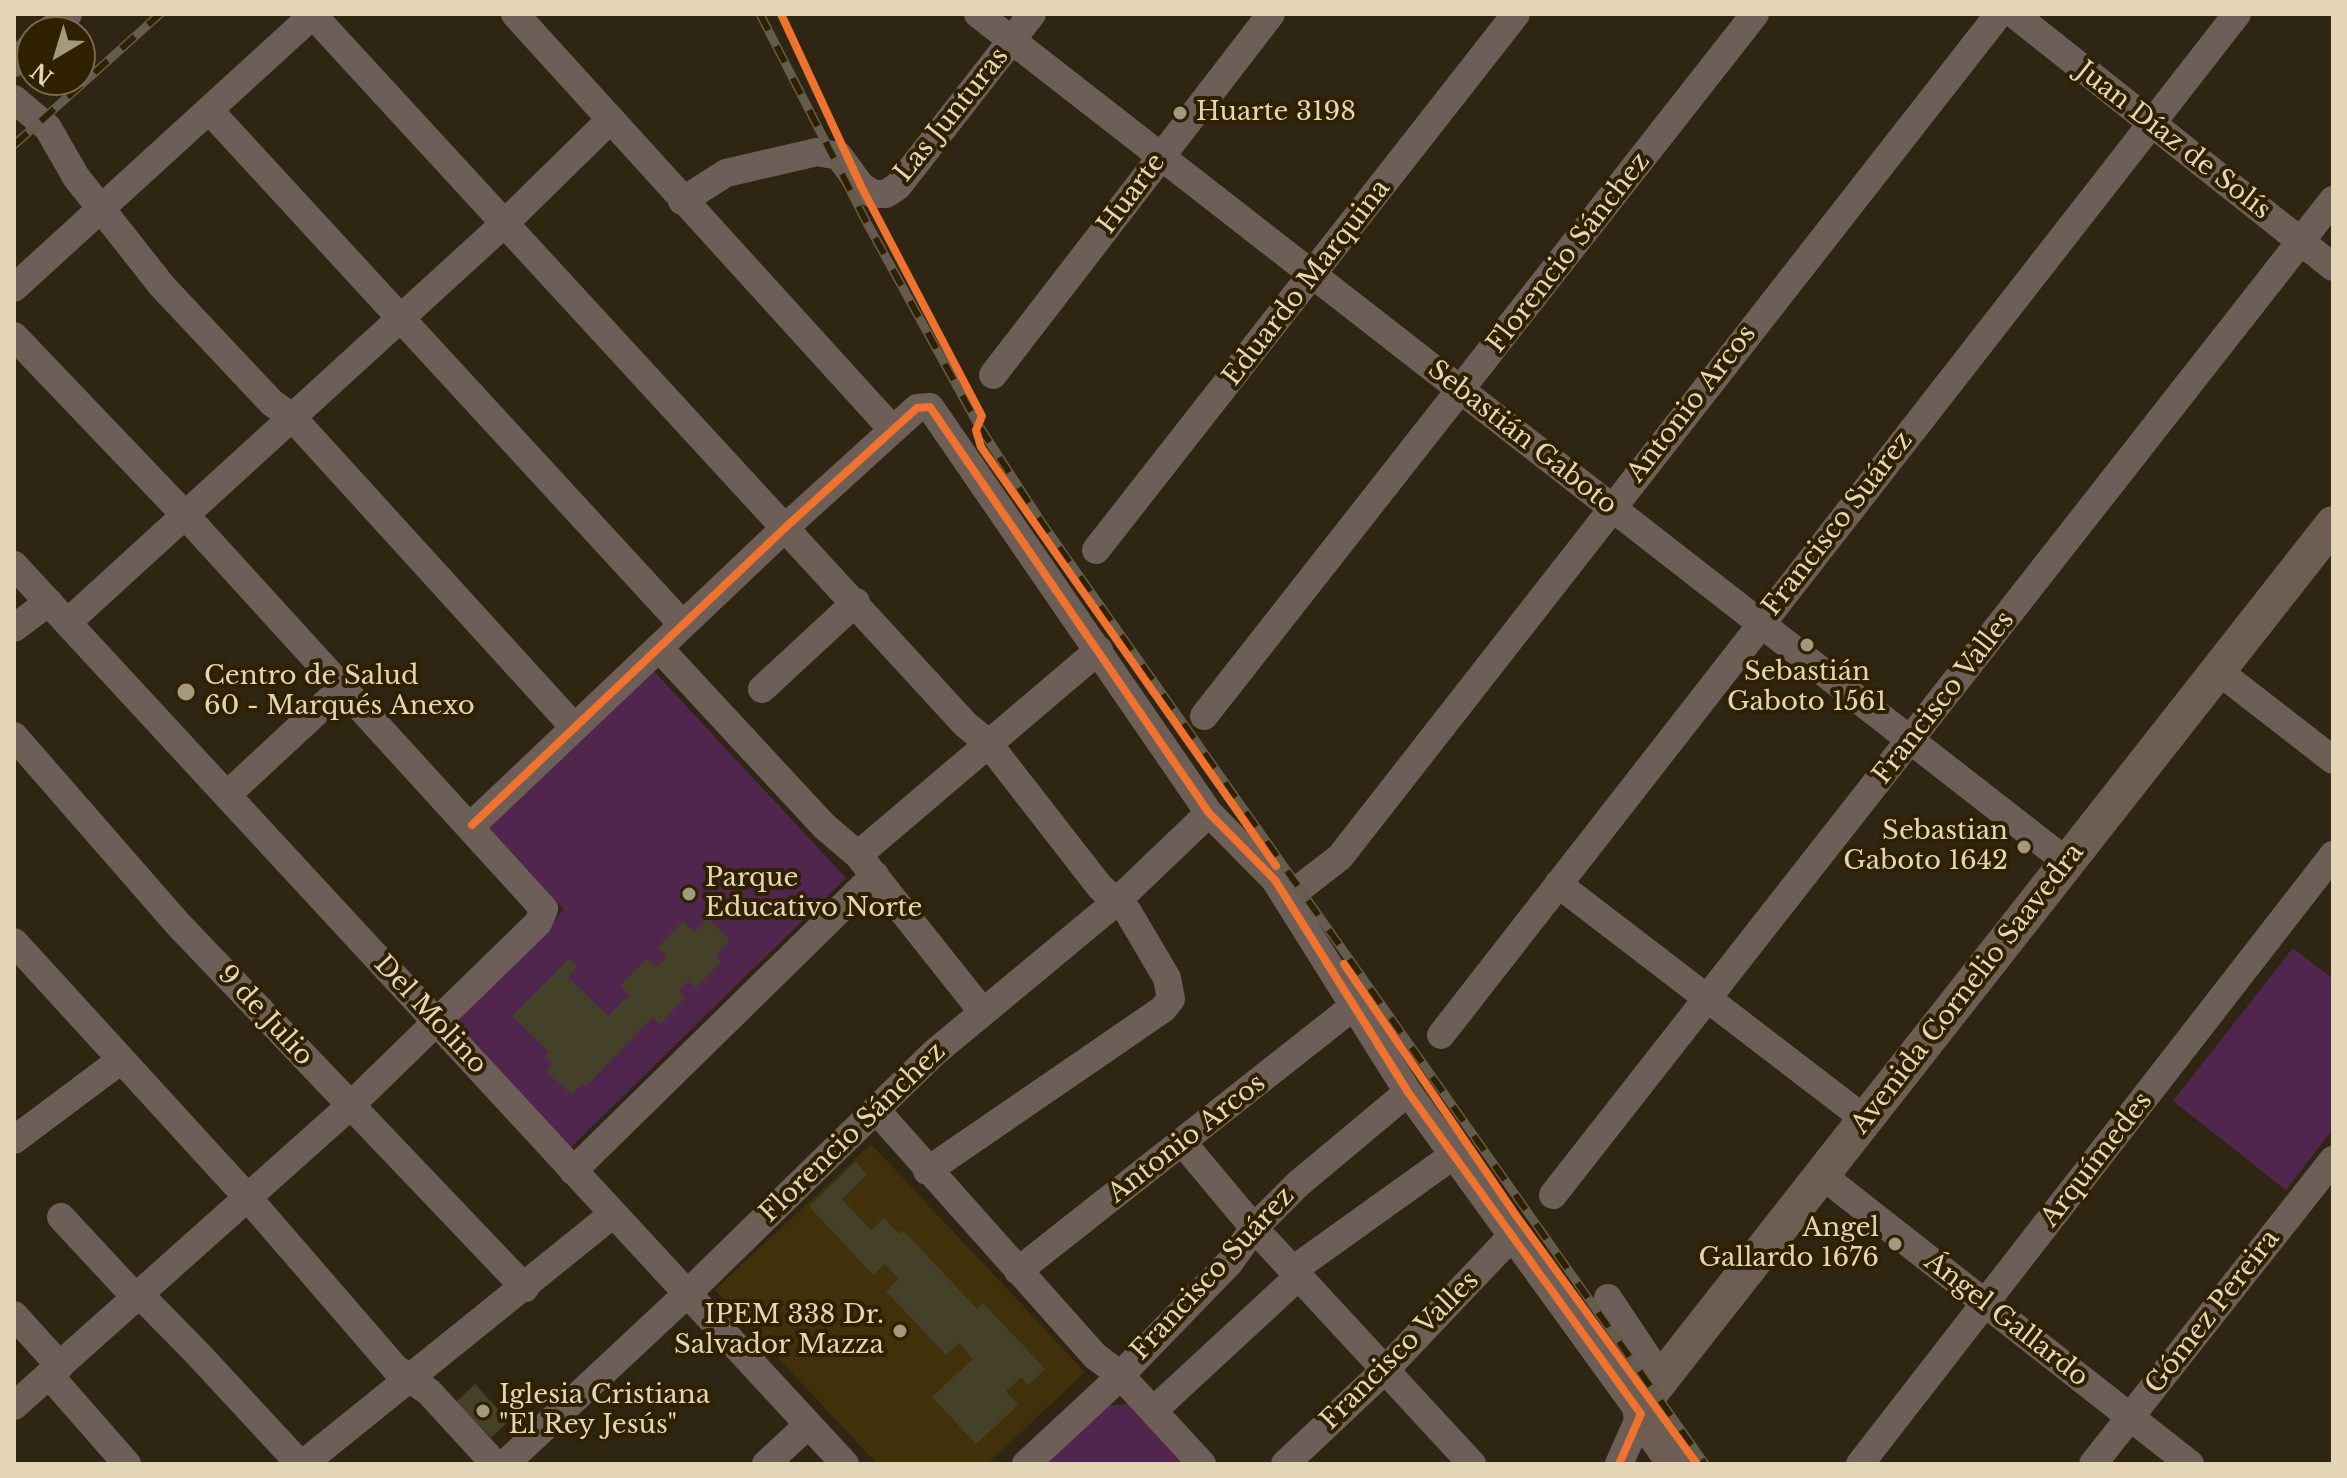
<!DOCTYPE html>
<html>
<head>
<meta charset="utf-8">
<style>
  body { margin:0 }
  #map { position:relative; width:2347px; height:1478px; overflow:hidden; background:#2e2612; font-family:"Libre Baskerville",serif }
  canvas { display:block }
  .frame { position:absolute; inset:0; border:16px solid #e4d5b6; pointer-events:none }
  .north { position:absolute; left:16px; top:16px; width:80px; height:80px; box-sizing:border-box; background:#2f2100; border:2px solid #776949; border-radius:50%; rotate:218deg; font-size:22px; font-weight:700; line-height:32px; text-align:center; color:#e4d5b6 }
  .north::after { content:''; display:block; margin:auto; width:28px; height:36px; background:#a4987d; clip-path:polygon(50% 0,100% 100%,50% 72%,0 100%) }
</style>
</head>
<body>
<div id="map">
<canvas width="2347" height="1478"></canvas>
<div class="frame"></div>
<div class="north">N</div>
</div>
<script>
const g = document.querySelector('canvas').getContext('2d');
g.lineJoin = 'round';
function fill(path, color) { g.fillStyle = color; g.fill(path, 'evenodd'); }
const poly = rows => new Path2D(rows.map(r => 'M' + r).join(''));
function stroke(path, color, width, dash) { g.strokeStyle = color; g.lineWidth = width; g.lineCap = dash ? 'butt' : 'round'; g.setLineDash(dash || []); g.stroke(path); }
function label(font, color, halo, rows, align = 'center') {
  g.font = font + ' "Libre Baskerville",serif'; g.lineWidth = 8; g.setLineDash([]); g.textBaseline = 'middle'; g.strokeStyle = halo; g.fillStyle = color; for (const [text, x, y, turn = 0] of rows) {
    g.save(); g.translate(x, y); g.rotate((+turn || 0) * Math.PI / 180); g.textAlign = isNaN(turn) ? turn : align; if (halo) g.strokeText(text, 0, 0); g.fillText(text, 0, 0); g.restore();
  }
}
fill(poly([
  [871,1144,1085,1372,987,1464,877,1464,715,1290]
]), '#40310b');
fill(poly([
  [650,667,846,878,569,1149,450,1022,564,910,488,827],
  [2293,948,2333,979,2333,1129,2286,1190,2173,1101],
  [1134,1404,1187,1464,1045,1464,1109,1405]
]), '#51264e');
fill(poly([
  [707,918,730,940,716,955,722,961,696,988,689,981,679,991,685,998,660,1024,653,1017,585,1087,582,1084,572,1095,546,1071,553,1064,545,1056,549,1052,512,1016,569,959,577,967,568,977,608,1016,629,995,620,986,647,958,656,967,667,957,657,948,683,921,694,932],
  [856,1162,867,1175,842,1199,871,1230,884,1218,899,1234,903,1230,977,1309,983,1303,1045,1369,1028,1385,1021,1377,1006,1391,1018,1405,976,1444,932,1397,973,1359,959,1343,946,1355,886,1291,899,1279,885,1264,873,1275,809,1206],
  [475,1384,509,1421,491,1438,456,1402]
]), '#454028');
stroke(poly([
  [312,14,965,724,988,743,1100,887,1128,912,1167,978,1171,999,1163,1009,927,1171],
  [515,14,893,430],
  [978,14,2067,862],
  [2014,14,2333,267],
  [48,32,68,14],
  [14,63,32,46],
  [14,99,48,128,76,177,162,286,272,403,291,416,574,727],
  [209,110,683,625],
  [682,201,726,173,817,152,839,156,861,186,873,194,886,194,898,186,1032,14],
  [14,288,314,14],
  [14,336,185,515,544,909,538,923,350,1106,14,1406],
  [993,375,1271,14],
  [1096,550,1516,14],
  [14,565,845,1464],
  [68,622,506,222,610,120],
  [14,628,49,602],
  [659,648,824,826,858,855,982,1011],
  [2217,670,2333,760],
  [762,689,856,602],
  [1204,716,1755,14],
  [14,736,177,923,525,1288],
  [227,795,341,689],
  [472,825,787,526,917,408,930,407,1209,813,1275,880,1408,1092,1641,1414,1619,1464],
  [858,855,1099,650],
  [1558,884,1866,1120],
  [1287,898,1340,857,1999,14],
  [14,942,248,1198,395,1368,429,1392,495,1464],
  [1441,1035,2237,14],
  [876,1110,1095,1356,1119,1374,1202,1464],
  [14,1140,121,1060],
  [1183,1143,1254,1228,1472,1464],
  [573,1171,875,875],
  [1823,1176,2190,1464],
  [1553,1195,2333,200],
  [61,1217,127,1288,148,1303,198,1354,300,1464],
  [1293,1270,1455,1154],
  [1018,1271,1354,1006],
  [1608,1298,1662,1379],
  [14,1315,60,1366],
  [49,1375,127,1464],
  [1153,1411,1299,1276],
  [303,1464,613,1214],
  [505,1464,689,1292,934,1053,1116,902,1209,813],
  [766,1464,808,1425],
  [1026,1464,1110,1386,1230,1262,1254,1228,1298,1184,1408,1092],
  [1285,1464,1386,1369,1513,1235],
  [1860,1464,2333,855],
  [2093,1464,2333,1160]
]), '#6d5e58', 28);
stroke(poly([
  [1675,1464,1641,1414,1648,1396,2333,524]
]), '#6d5d53', 36);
const rail = poly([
  [760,14,867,223,979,426,1042,523,1705,1464],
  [14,145,160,14]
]);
stroke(rail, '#655c4e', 9);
stroke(rail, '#2f2100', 6, [18]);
stroke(poly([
  [781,14,861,186,982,416,976,430,981,447,1276,866],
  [472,825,787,526,917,408,930,407,1209,813,1275,880,1408,1092,1641,1414,1619,1464],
  [1344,964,1515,1214,1697,1464]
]), '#ef722f', 8);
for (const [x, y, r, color] of [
  [1180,113,8,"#a4987d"],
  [1807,645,8,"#a4987d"],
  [186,692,10,"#a4987d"],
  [2024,847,8,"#a4987d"],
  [689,894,8,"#a4987d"],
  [1895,1244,8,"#a4987d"],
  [900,1331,8,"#a4987d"],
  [483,1411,8,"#a4987d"]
]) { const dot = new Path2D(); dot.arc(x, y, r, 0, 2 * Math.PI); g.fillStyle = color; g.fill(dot); stroke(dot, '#2f2100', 3); }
label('26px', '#e4d5b6', '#2f2100', [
  ["Huarte 3198",1196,113],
  ["Sebastián",1807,673,"center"],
  ["Gaboto 1561",1807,703,"center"],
  ["Centro de Salud",204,677],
  ["60 - Marqués Anexo",204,707],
  ["Sebastian",2008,832,"right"],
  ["Gaboto 1642",2008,862,"right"],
  ["Parque",705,879],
  ["Educativo Norte",705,909],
  ["Angel",1879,1229,"right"],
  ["Gallardo 1676",1879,1259,"right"],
  ["IPEM 338 Dr.",884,1316,"right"],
  ["Salvador Mazza",884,1346,"right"],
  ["Iglesia Cristiana",499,1396],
  ["\"El Rey Jesús\"",499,1426]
], 'left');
label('26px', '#e4d5b6', '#2f2100', [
  ["Las Junturas",952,115,-51],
  ["Juan Díaz de Solís",2173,141,38],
  ["Huarte",1132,194,-53],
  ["Florencio Sánchez",1569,253,-52],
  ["Eduardo Marquina",1307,283,-52],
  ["Antonio Arcos",1692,404,-52],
  ["Sebastián Gaboto",1522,438,38],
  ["Francisco Suárez",1838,524,-52],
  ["Francisco Valles",1944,698,-52],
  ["Avenida Cornelio Saavedra",1968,989,-52],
  ["Del Molino",430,1015,47],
  ["9 de Julio",265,1016,47],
  ["Florencio Sánchez",853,1133,-44],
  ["Antonio Arcos",1187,1139,-38],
  ["Arquímedes",2097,1160,-52],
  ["Francisco Suárez",1213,1274,-47],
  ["Gómez Pereira",2213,1312,-52],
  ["Ángel Gallardo",2006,1320,38],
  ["Francisco Valles",1400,1351,-45]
]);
</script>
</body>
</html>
